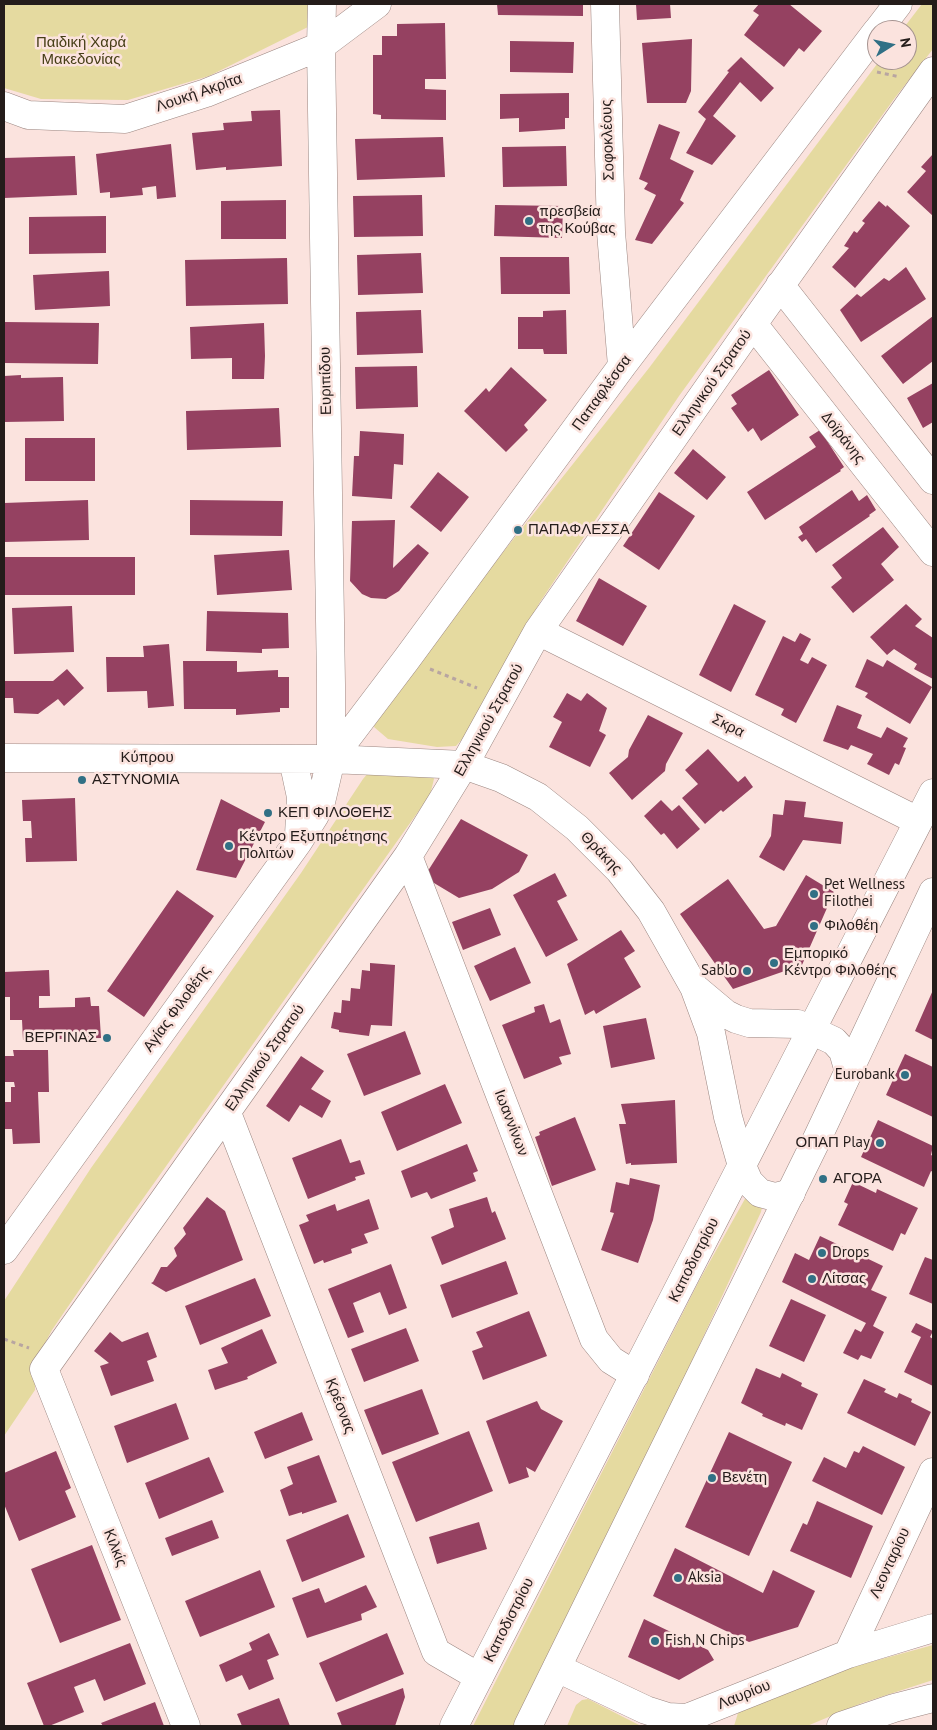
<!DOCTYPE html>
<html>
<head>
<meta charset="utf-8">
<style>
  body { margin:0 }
  #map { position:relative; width:937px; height:1730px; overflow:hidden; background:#fbe3de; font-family:"PT Sans",sans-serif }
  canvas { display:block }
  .frame { position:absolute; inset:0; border:5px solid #241c1a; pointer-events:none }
  .north { position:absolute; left:867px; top:20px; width:50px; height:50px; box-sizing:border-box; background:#fbe3de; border:1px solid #a59390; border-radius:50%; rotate:80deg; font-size:14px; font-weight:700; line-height:20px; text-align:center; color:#241c1a }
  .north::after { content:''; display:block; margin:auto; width:18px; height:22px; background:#317085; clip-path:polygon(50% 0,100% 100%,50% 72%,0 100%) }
</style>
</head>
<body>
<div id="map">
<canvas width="937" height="1730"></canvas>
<div class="frame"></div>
<div class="north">N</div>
</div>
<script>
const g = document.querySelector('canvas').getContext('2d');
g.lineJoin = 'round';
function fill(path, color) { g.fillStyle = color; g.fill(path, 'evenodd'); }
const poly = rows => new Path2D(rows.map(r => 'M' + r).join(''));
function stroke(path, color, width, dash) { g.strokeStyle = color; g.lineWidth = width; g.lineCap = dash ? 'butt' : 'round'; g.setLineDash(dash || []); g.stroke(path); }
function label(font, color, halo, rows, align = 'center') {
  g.font = font + ' "PT Sans",sans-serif'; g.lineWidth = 5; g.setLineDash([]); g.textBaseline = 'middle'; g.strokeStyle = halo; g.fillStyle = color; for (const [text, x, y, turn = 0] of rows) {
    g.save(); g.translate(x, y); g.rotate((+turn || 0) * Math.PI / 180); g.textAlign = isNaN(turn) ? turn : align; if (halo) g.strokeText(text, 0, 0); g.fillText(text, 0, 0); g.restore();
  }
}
fill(poly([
  [4,4,309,4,308,27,209,76,128,100,41,99,4,88],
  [922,4,933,4,933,49,894,99,679,396,540,602,466,735,456,746,437,747,388,739,374,727,378,710,649,368,880,60,907,60,907,30,902,30],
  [374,766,429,770,434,779,430,795,110,1245,52,1330,35,1362,35,1390,4,1436,4,1301,91,1168,301,873,363,779],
  [746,1197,763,1202,761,1212,523,1726,473,1726,699,1281],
  [933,1645,933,1680,862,1703,807,1726,734,1726,738,1713,756,1701,816,1677],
  [588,1699,641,1726,567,1726,576,1705,582,1700]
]), '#e5daa0');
fill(poly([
  [497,4,583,4,583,16,498,15],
  [636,4,670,4,671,18,637,20],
  [759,4,789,4,822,31,804,52,799,48,784,67,744,35,759,15,753,11],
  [445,23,446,79,425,79,425,89,446,90,446,120,381,119,381,115,373,114,373,55,382,55,382,36,397,36,397,24],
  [692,39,691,91,686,103,647,103,642,43],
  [510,41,574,42,573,73,510,72],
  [741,57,774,88,761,102,740,82,713,116,736,136,712,165,686,153,706,119,698,112,729,72,727,71],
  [569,93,569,118,565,118,565,129,519,132,519,118,500,119,500,94],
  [280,110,282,166,226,170,226,167,196,170,192,133,224,130,223,123,252,121,251,111],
  [659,124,680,132,670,159,694,171,680,200,684,203,652,244,635,240,656,195,644,189,648,183,639,179],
  [443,137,445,177,357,180,355,139],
  [171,144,176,197,157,199,156,186,142,188,143,195,110,198,110,192,100,193,96,154],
  [566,146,567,186,503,187,502,147],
  [933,154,933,216,907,192,926,171,921,167],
  [75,156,77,195,4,198,4,158],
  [422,195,423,236,354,237,353,196],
  [286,200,286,239,221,239,221,201],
  [879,201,886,207,887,205,910,226,855,288,832,267,849,248,844,246,854,231,857,233,865,223,862,221],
  [495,205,563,206,562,238,494,236],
  [106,216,106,253,29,254,29,217],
  [421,253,423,293,358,295,357,255],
  [500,257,569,257,570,294,501,294],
  [287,258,288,304,186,306,185,260],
  [906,267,926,299,861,342,840,310,857,294,861,297,884,278,889,281],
  [109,271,110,306,35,310,33,275],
  [421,310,423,353,357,355,356,312],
  [566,310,567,354,544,354,543,349,518,349,518,317,543,317,543,311],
  [933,316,933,361,903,384,881,356],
  [4,322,99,323,98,364,4,363],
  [264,323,265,356,264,379,232,379,232,358,191,359,190,327],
  [417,366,418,407,356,409,355,367],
  [511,367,547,400,524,425,528,430,506,452,464,411,486,388,489,392],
  [769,370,799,415,761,441,753,428,748,432,731,408,737,404,731,395],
  [21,375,21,378,63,377,64,421,4,422,4,376],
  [933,383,933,422,923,428,907,398],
  [279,408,281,447,187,450,186,411],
  [820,430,844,467,840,470,841,471,765,520,747,492,816,447,809,437],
  [360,431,404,434,403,465,394,464,392,499,352,496,354,456,359,456],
  [25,438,95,438,95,481,25,481],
  [693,449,726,477,707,500,674,473],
  [438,472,469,497,441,532,410,507],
  [852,490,859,501,867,495,876,510,869,515,870,516,816,553,806,539,802,542,798,537,803,534,799,527],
  [659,492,695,516,659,570,623,546],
  [88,500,89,540,4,542,4,503],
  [190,500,283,501,282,536,190,535],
  [395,520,393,568,418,544,429,553,399,591,386,599,371,598,362,594,350,581,352,521],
  [883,527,899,547,881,564,894,580,853,613,831,587,842,578,832,565],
  [289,550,292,590,217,595,214,555],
  [4,557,135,557,135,595,4,595],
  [599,578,647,606,623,646,576,621],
  [734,604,766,621,731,692,699,675],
  [906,604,922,619,915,626,933,638,933,679,914,669,917,664,894,649,887,655,870,637],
  [72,606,74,652,14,654,12,608],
  [207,611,288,613,289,648,262,649,262,653,206,651],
  [800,633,811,639,800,660,808,664,812,657,827,665,796,723,781,715,784,709,755,695,783,636,795,642],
  [169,644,174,706,148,708,147,691,107,692,106,657,144,657,143,646],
  [867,659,883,667,887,660,932,687,910,724,865,697,868,693,855,687],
  [183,661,237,661,237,672,278,670,278,677,289,677,289,708,280,708,280,712,236,715,236,709,184,709],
  [67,669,84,688,64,706,58,699,38,714,14,713,13,698,5,698,4,681,53,681],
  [567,693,581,701,587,693,607,708,599,731,606,735,590,767,549,747,562,722,553,717],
  [837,705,862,715,857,728,881,738,887,727,908,738,903,747,906,748,899,765,895,763,889,775,867,764,873,754,851,745,848,750,823,741],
  [648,715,683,733,666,764,665,771,632,800,609,773,628,757,629,750],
  [708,749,738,782,745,776,753,787,723,812,721,810,705,824,682,798,698,784,685,770],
  [75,798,77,861,26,862,25,838,32,838,31,821,23,821,22,800],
  [221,799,265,822,236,878,196,870],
  [661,800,672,811,679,805,700,829,677,849,664,833,661,835,644,816],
  [785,800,806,802,804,817,843,822,841,844,803,840,784,871,759,857,771,836,773,814,783,815],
  [461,819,528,855,519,872,492,889,459,898,424,877],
  [555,873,567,896,557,901,578,940,546,957,513,895],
  [806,875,834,892,802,965,733,989,680,914,728,879,764,929,776,926],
  [177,890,214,916,144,1017,107,991],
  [490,908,501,935,463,950,452,922],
  [621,930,635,951,624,958,641,987,596,1014,594,1010,585,1015,567,964],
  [515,947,531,983,490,1001,474,966],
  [370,963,395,965,392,1026,371,1025,369,1036,339,1032,339,1030,331,1028,334,1012,341,1013,342,1000,350,1001,351,988,360,989,362,970,370,971],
  [49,970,50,996,39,996,39,1008,75,1007,75,998,90,997,91,1006,99,1006,101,1038,23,1040,22,1020,10,1020,10,997,4,997,4,972],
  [933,990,933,1040,915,1031],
  [544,1004,550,1023,560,1019,571,1054,559,1057,562,1064,524,1079,502,1025,535,1012,534,1007],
  [646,1018,655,1059,611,1068,603,1026],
  [405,1031,421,1074,364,1096,347,1054],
  [13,1050,48,1050,49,1092,38,1092,40,1143,13,1144,12,1129,4,1129,4,1102,11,1102,11,1087,15,1087,14,1082,4,1082,4,1056,14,1056],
  [905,1054,933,1067,933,1117,886,1095],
  [301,1056,324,1071,311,1089,331,1101,322,1118,300,1105,289,1122,266,1106],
  [445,1084,462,1123,397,1151,381,1112],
  [675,1100,677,1163,631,1165,631,1163,626,1164,619,1124,626,1124,621,1104],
  [575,1117,596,1170,552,1186,535,1137,540,1135,539,1132],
  [878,1120,933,1146,931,1155,933,1156,933,1172,931,1171,924,1187,861,1157],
  [341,1139,350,1163,360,1160,365,1174,355,1177,356,1180,308,1199,292,1158],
  [467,1144,478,1171,473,1173,476,1181,431,1199,427,1192,411,1198,401,1171],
  [630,1178,660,1185,653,1220,638,1263,601,1250,614,1213,610,1212,616,1182,629,1185],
  [853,1182,876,1193,877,1189,918,1208,905,1235,901,1233,893,1251,838,1225,848,1204,844,1202],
  [207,1197,225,1211,243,1260,166,1292,151,1283,153,1282,161,1267,167,1267,177,1256,174,1248,186,1234,183,1228],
  [487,1197,492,1213,495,1211,506,1239,442,1265,431,1237,454,1227,449,1209],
  [369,1199,379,1229,364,1234,368,1243,351,1249,352,1253,324,1263,323,1260,314,1264,299,1225,309,1221,306,1215,335,1204,337,1211],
  [820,1236,883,1266,871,1290,887,1297,873,1326,884,1332,871,1359,861,1355,858,1360,843,1353,855,1329,861,1332,866,1323,782,1282,795,1253,809,1260],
  [925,1257,933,1260,933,1304,909,1294],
  [506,1261,518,1294,452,1318,440,1285],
  [391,1264,407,1308,389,1315,380,1292,353,1303,364,1332,348,1338,328,1289],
  [255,1278,271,1316,200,1345,185,1306],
  [791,1299,826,1315,804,1362,769,1346],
  [529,1311,547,1356,483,1380,472,1351,483,1347,476,1332],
  [916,1323,933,1331,930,1337,933,1339,933,1386,904,1372,921,1337,911,1332],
  [406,1328,419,1361,364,1382,351,1349],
  [262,1329,277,1363,247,1377,248,1379,215,1390,208,1370,228,1363,221,1348],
  [110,1332,122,1342,148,1332,157,1357,147,1361,154,1381,111,1396,100,1366,109,1363,94,1351],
  [756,1368,780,1378,782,1373,802,1383,801,1386,818,1394,802,1430,786,1423,785,1426,762,1416,763,1414,741,1403],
  [864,1379,886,1389,884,1392,897,1398,899,1393,912,1399,911,1402,931,1412,915,1446,847,1413],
  [422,1389,439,1434,382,1455,364,1410],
  [537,1401,541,1409,563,1421,535,1472,526,1467,529,1477,509,1484,486,1421],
  [176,1403,189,1439,127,1463,114,1426],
  [302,1412,313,1440,265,1459,254,1432],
  [469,1431,493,1491,416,1522,392,1462],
  [729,1432,792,1462,749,1556,685,1527],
  [863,1446,905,1467,882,1515,812,1481,824,1457,846,1468,854,1451,859,1453],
  [56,1451,71,1488,65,1491,76,1517,19,1541,4,1504,4,1473],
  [319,1455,337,1502,302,1514,302,1512,289,1516,280,1490,293,1484,287,1467],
  [209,1457,224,1492,159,1519,145,1483],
  [817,1501,873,1526,851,1578,790,1551,803,1523,807,1525],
  [348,1514,365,1557,302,1582,286,1540],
  [212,1520,219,1538,172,1556,165,1538],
  [479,1522,487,1549,437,1564,429,1537],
  [92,1545,121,1620,60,1643,31,1569],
  [675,1548,763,1593,773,1570,815,1591,798,1627,749,1642,653,1596],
  [260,1570,275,1607,200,1637,185,1601],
  [366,1585,377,1607,361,1614,362,1620,307,1638,292,1598,319,1588,325,1603],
  [644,1619,708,1650,714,1660,679,1680,628,1657],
  [269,1633,279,1655,267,1660,274,1679,249,1690,242,1675,226,1682,219,1665,252,1650,249,1643],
  [387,1633,404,1674,336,1702,319,1663],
  [130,1643,146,1684,104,1701,95,1679,74,1687,84,1712,49,1726,44,1726,27,1683],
  [403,1688,405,1697,395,1726,342,1726,337,1713],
  [279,1698,290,1726,242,1726,237,1714],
  [155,1702,164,1726,103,1726,101,1723]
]), '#954161');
const minor = poly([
  [605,4,611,232,622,366],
  [878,30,898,4],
  [4,106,28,115,125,119,206,93,321,46,377,4],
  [780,285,933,480],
  [753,324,933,552],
  [538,631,918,821],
  [4,758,331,759,464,765,501,778,538,797,577,828,619,870,651,911,694,987,711,1033,728,1117,742,1166,749,1182,760,1193,775,1197,791,1193],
  [290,759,295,769,301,797,299,835],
  [331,759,406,660,622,366,877,31],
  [408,856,594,1339,611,1360,635,1375],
  [695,988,726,1014,736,1019,749,1023,798,1024,834,1041,843,1051,849,1072],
  [227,1113,436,1652,479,1677],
  [4,1250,298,842,315,815,321,802,331,759,331,684,321,46,322,4],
  [848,1654,933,1472],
  [557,1668,646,1710,668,1717,687,1718,848,1654,933,1628],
  [186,1726,44,1369,408,856,464,765,538,631,753,324,933,71],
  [841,1726,894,1708,933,1698]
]);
const secondary = poly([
  [454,1726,933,793],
  [528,1726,815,1143,933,892]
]);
stroke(minor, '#9b8681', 29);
stroke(secondary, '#9b8681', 29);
stroke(poly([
  [877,72,900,77],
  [430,669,477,688],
  [4,1339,29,1348]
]), '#b8a5a1', 3, [4, 4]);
stroke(minor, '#fff', 28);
stroke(secondary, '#fff', 28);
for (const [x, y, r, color] of [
  [529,221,5,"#317085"],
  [518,530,5,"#317085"],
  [82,780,5,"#317085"],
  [268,813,5,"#317085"],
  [229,846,5,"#317085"],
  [814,894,5,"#317085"],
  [814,926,5,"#317085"],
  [774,963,5,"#317085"],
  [747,971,5,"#317085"],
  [107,1038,5,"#317085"],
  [905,1075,5,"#317085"],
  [880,1143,5,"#317085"],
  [823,1179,5,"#317085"],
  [822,1253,5,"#317085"],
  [812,1279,5,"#317085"],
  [712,1478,5,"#317085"],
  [678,1578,5,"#317085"],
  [655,1641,5,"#317085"]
]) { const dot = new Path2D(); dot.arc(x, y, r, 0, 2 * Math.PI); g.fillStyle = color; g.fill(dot); stroke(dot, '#fbe3de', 2); }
label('15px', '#463e16', '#fbe3de', [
  ["Παιδική Χαρά",81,43],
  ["Μακεδονίας",81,60]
]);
label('15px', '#241c1a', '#fbe3de', [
  ["Λουκή Ακρίτα",199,93,-19],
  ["Σοφοκλέους",608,140,-92],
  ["Ευριπίδου",326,381,-91],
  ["Ελληνικού Στρατού",712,383,-55],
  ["Παπαφλέσσα",602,393,-54],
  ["Δοϊράνης",843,438,52],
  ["Ελληνικού Στρατού",489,720,-61],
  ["Σκρα",728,726,27],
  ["Κύπρου",147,758],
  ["Θράκης",601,853,46],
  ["Αγίας Φιλοθέης",177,1009,-54],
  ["Ελληνικού Στρατού",265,1058,-55],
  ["Ιωαννίνων",511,1123,69],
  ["Καποδιστρίου",694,1260,-63],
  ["Κρέσνας",340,1406,69],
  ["Κιλκίς",115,1548,68],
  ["Λεονταρίου",890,1563,-65],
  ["Καποδιστρίου",509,1620,-63],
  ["Λαυρίου",744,1695,-22]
]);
label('15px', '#241c1a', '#fbe3de', [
  ["πρεσβεία",539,212],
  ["της Κούβας",539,229],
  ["ΠΑΠΑΦΛΕΣΣΑ",528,530],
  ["ΑΣΤΥΝΟΜΙΑ",92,780],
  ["ΚΕΠ ΦΙΛΟΘΕΗΣ",278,813],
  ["Κέντρο Εξυπηρέτησης",239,837],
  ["Πολιτών",239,854],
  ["Pet Wellness",824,885],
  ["Filothei",824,902],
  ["Φιλοθέη",824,926],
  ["Εμπορικό",784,954],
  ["Κέντρο Φιλοθέης",784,971],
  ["Sablo",737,971,"right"],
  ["ΒΕΡΓΙΝΑΣ",97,1038,"right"],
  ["Eurobank",895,1075,"right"],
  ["ΟΠΑΠ Play",870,1143,"right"],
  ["ΑΓΟΡΑ",833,1179],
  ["Drops",832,1253],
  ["Λίτσας",822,1279],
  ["Βενέτη",722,1478],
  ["Aksia",688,1578],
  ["Fish N Chips",665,1641]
], 'left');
</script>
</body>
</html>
